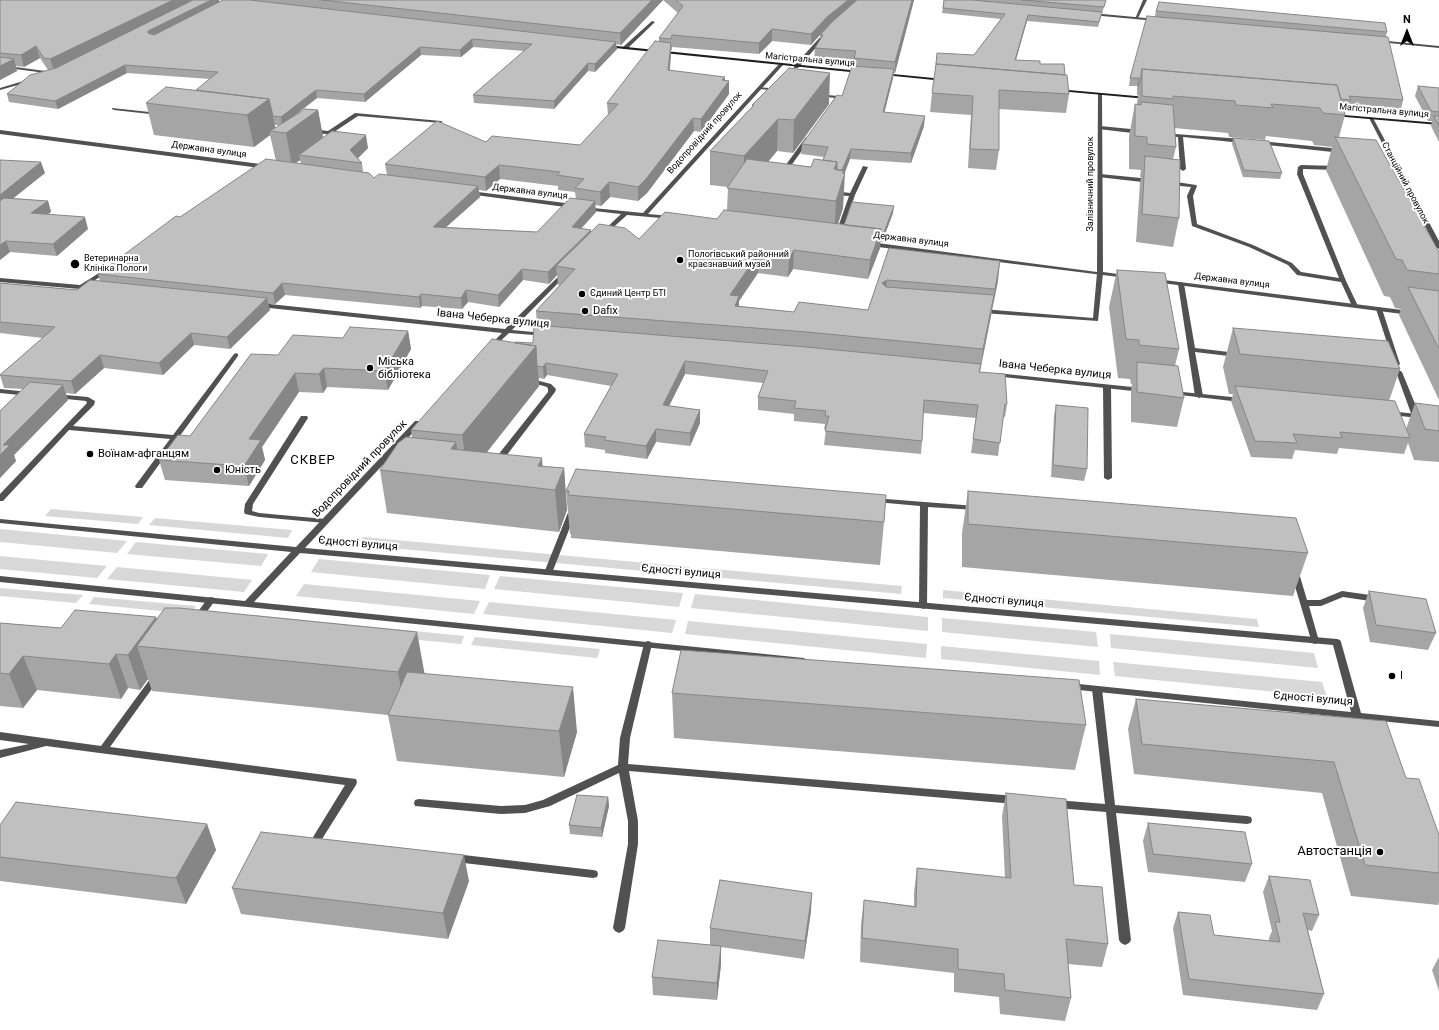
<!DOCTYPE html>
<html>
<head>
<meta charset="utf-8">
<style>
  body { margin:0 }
  #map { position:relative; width:1439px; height:1030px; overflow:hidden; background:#fff; font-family:Roboto,sans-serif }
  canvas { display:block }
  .north { position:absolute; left:1387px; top:12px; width:40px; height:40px; -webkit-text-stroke:3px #fff; paint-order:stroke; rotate:0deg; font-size:11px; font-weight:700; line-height:16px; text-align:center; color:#000 }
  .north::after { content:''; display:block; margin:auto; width:14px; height:18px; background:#000; clip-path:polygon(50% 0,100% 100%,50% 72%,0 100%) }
</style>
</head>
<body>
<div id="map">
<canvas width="1439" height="1030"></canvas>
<div class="north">N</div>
</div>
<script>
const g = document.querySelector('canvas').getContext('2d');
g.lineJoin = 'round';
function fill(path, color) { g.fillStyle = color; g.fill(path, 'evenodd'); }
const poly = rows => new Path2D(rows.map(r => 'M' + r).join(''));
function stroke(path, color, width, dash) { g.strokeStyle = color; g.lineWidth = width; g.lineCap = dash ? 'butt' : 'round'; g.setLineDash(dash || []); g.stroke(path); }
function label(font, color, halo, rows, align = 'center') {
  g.font = font + ' Roboto,sans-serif'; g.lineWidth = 4; g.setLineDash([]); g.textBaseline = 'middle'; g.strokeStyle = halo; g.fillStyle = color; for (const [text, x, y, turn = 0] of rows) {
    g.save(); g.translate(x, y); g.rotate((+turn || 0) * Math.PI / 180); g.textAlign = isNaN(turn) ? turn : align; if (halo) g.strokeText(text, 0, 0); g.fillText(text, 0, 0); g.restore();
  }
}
fill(poly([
  [51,509,143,517,138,524,45,516],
  [155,518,292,530,288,538,149,525],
  [0,529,127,541,117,553,0,542],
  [363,537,690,567,688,575,358,545],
  [136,542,268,554,261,566,127,554],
  [0,556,107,566,97,578,0,569],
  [319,559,490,575,485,589,311,572],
  [117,567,252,580,244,592,107,579],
  [702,568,902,586,901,594,700,576],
  [500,576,683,593,679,607,494,589],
  [304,584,480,601,474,614,296,596],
  [0,588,83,595,76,603,0,596],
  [943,590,1257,619,1259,627,943,598],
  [695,594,928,617,928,631,691,608],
  [94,597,196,606,191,614,89,604],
  [489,602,676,620,672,633,483,614],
  [255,615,464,636,461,644,250,624],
  [942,618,1096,632,1098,647,942,632],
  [688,621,927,644,926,658,685,634],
  [1110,634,1314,653,1318,668,1111,648],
  [475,637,600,649,597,658,471,645],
  [941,646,1099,661,1100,675,941,659],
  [1113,662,1322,682,1327,697,1115,676]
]), '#d8d8d8');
fill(poly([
  [1143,0,1147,0,1138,18,1135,19,1143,0],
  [652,21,655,22,627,49,623,49,623,47,652,21],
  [0,65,53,72,55,73,53,74,0,67,0,65],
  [30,79,32,79,32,81,0,90,0,88,30,79],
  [758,87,779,89,781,90,779,91,760,89,758,89,758,87],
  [817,94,838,96,840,97,832,106,830,105,835,98,819,96,817,96,817,94],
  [112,108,159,113,161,114,159,115,114,110,112,109,112,108],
  [355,113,441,121,443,122,441,123,358,116,334,132,340,133,340,135,312,133,309,131,312,129,328,131,355,113],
  [1100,126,1141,130,1144,132,1141,134,1098,129,1098,127,1100,126],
  [1162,133,1242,139,1245,141,1242,143,1183,137,1186,169,1183,171,1180,169,1178,137,1164,136,1161,134,1162,133],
  [806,137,811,138,785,174,781,174,780,173,806,137],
  [1260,141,1342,149,1345,151,1342,153,1258,144,1257,143,1260,141],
  [1301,165,1338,166,1341,168,1338,170,1303,169,1303,174,1346,281,1358,306,1357,307,1353,307,1352,306,1341,282,1297,275,1288,265,1249,247,1192,226,1187,196,1191,187,1170,185,1167,183,1170,181,1196,185,1197,186,1193,196,1197,224,1253,245,1292,263,1301,272,1339,278,1297,174,1298,167,1301,165],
  [863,166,868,167,855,195,842,233,837,234,836,233,849,196,834,195,831,193,834,191,850,193,863,166],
  [1100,174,1151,179,1154,181,1151,183,1098,177,1098,175,1100,174],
  [1100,271,1103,273,1098,321,982,313,979,311,982,309,1093,318,1097,273,1100,271],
  [1181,282,1184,284,1195,348,1237,353,1240,355,1237,357,1195,352,1203,396,1199,398,1195,396,1178,284,1181,282],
  [1379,307,1382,309,1400,364,1399,365,1397,366,1394,364,1376,309,1379,307],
  [236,353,238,354,238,356,142,488,136,488,135,486,170,439,69,430,3,501,0,501,0,494,87,403,86,401,57,398,53,396,54,394,88,397,95,401,94,405,73,426,173,435,234,354,236,353],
  [1399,370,1402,372,1420,416,1419,418,1413,418,1412,416,1396,372,1399,370],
  [528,378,551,384,556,389,555,392,500,464,494,464,493,462,494,460,548,392,548,389,547,387,526,381,525,380,526,379,528,378],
  [1107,385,1111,387,1112,478,1108,480,1104,478,1103,387,1107,385],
  [0,389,29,392,33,394,29,396,0,393,0,389],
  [301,416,307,416,308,418,253,504,252,511,259,513,325,519,329,521,325,523,259,517,245,514,244,512,245,504,301,416],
  [873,498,976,506,980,508,976,510,928,507,927,606,926,608,923,609,919,606,920,506,876,502,872,500,873,498],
  [569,510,575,510,576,512,552,573,551,575,545,575,544,573,569,510],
  [1295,570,1299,573,1307,600,1320,600,1342,591,1377,596,1381,599,1377,602,1343,597,1321,606,1309,606,1319,641,1318,643,1315,644,1312,643,1291,573,1295,570],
  [211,597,214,598,215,600,214,602,200,621,194,621,193,619,194,617,208,598,211,597],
  [648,641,651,642,652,644,630,738,628,764,1015,796,1019,797,1020,800,1019,803,1015,804,629,771,638,821,638,844,625,928,623,931,619,933,615,931,613,928,628,844,628,821,619,773,550,806,525,813,501,814,415,806,414,803,415,800,419,799,501,806,525,805,543,800,618,765,620,738,644,644,645,642,648,641],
  [156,674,159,675,161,677,159,679,110,747,356,779,357,782,356,785,322,839,325,840,326,843,325,846,321,847,315,846,311,845,310,842,345,785,46,746,0,758,0,750,29,744,0,740,0,732,101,746,153,675,156,674],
  [1097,686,1100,687,1102,689,1115,805,1247,816,1251,817,1252,820,1251,823,1247,824,1116,813,1131,940,1129,943,1125,945,1121,943,1119,940,1106,812,1056,808,1052,807,1051,804,1052,801,1056,800,1105,804,1092,689,1094,687,1097,686],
  [455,854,593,870,597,871,598,874,597,877,593,878,455,862,451,861,450,858,451,855,455,854]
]), '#515151');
fill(poly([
  [1092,13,1156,19,1158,20,1156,21,1091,15,1092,13],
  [823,34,827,35,798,68,794,68,794,66,823,34],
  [1377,40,1439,46,1439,48,1379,42,1377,42,1377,40],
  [779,64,783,65,648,214,670,216,672,217,672,219,627,215,606,234,602,234,602,232,621,214,585,210,582,208,583,207,643,213,779,64],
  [1098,93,1102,94,1103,272,1125,275,1128,277,1127,278,870,246,867,244,870,242,1097,272,1098,93],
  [1369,117,1373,118,1439,241,1439,249,1436,247,1369,118,1369,117],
  [0,130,268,165,271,167,268,169,0,134,0,130],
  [470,191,573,204,576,206,573,208,468,194,467,193,470,191],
  [107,268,109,269,109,271,86,286,93,287,94,288,91,290,0,282,0,278,80,285,107,268],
  [565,271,567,272,567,274,512,330,544,333,546,334,546,336,509,333,492,349,490,350,487,348,502,333,260,307,257,305,260,303,505,329,563,272,565,271],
  [1156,279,1410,311,1413,313,1410,315,1154,282,1154,280,1156,279],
  [996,373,1142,388,1146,390,1142,392,994,376,993,375,994,374,996,373],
  [1173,391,1241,398,1245,400,1241,402,1171,394,1169,393,1173,391],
  [1387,411,1439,416,1439,420,1390,415,1386,413,1387,411],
  [415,421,418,421,422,423,305,548,1337,639,1340,640,1341,642,1361,713,1439,721,1439,727,1069,689,1066,688,1064,686,1066,684,1069,683,1351,712,1333,645,300,553,254,602,804,658,806,660,804,662,801,663,0,582,0,576,245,601,291,552,0,523,0,519,296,547,415,421]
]), '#515151');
fill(poly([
  [607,45,860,71,862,72,860,73,605,47,605,46,607,45],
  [882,73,944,79,946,80,944,81,884,75,882,75,882,73],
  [1057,89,1147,97,1149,98,1147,99,1059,91,1057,90,1057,89],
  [1332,114,1439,123,1439,125,1334,116,1332,115,1332,114]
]), '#1e1e1e');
fill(poly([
  [0,0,219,2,223,0,663,0,621,45,616,44,617,49,595,72,588,71,554,109,474,103,473,95,524,51,473,47,461,57,421,55,365,102,317,98,298,113,318,110,323,138,368,148,358,158,362,163,363,172,374,178,387,175,385,164,486,142,580,145,608,116,607,103,659,42,659,38,678,13,663,0,914,0,895,73,894,73,893,78,884,113,924,126,911,163,850,159,844,173,843,208,838,224,844,225,893,213,882,242,880,242,880,248,868,279,793,269,788,277,758,273,739,301,739,306,794,312,868,310,889,248,998,281,980,372,1007,404,1005,417,1003,417,998,456,971,453,976,418,923,413,922,441,921,454,824,445,826,429,824,429,825,424,794,421,794,414,758,410,758,397,763,383,685,374,669,406,700,410,700,423,690,446,656,442,647,459,605,453,605,450,585,447,584,434,611,386,547,375,544,379,539,378,539,386,487,452,542,466,564,468,567,510,559,532,387,513,380,470,412,438,411,430,515,343,533,343,537,326,536,311,560,285,558,285,557,275,549,284,523,280,499,307,468,302,462,309,422,306,420,308,285,295,275,304,268,304,270,310,230,349,194,345,163,375,104,368,75,394,66,393,68,400,14,455,16,461,0,478,0,411,23,389,4,388,0,375,43,338,0,333,0,283,77,290,100,281,98,274,180,217,276,161,270,135,254,147,154,135,146,103,196,90,210,79,127,73,58,109,9,102,7,94,49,70,48,70,40,58,24,67,16,66,17,71,0,80],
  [826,28,820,35,820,40,815,48,814,59,853,63,853,66,842,96,802,144,801,154,824,157,823,160,811,167,768,162,777,151,793,153,829,104,752,105,752,107,710,151,710,185,728,187,727,210,717,219,639,239,591,232,581,229,596,212,595,205,601,206,610,197,638,201,647,193,694,131,701,132,729,94,729,81,670,70,671,50,672,50,672,47,759,54,772,41,811,45],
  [274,125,279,125,275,128],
  [300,160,301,164,296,163],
  [500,179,558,186,558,190,575,192,576,199,537,232,446,227,480,197,479,190,486,191],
  [944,0,1106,0,1098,27,1027,21,1016,60,1040,64,1065,75,1069,94,1066,113,999,109,999,150,996,170,968,168,971,115,930,112,932,93,974,55,1001,19,942,13],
  [1156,11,1387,32,1386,36,1403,100,1401,109,1349,104,1348,109,1343,108,1345,115,1339,137,1439,252,1439,400,1399,315,1401,309,1395,308,1390,297,1384,296,1326,170,1332,147,1314,145,1312,141,1266,136,1265,140,1229,137,1228,133,1174,128,1176,147,1173,159,1179,218,1173,247,1136,242,1140,183,1141,177,1140,177,1141,170,1129,169,1129,136,1135,104,1137,104,1138,95,1137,95,1137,86,1129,86,1130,78,1155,16],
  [1418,86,1439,88,1439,142,1431,126,1432,121,1428,121,1415,96],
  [1233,138,1282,173,1280,179,1243,177,1232,144],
  [0,160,45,173,13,198,48,201,51,212,47,215,88,229,57,256,10,252,0,260],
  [1117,270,1179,349,1175,366,1184,398,1177,427,1131,422,1131,391,1132,384,1131,384,1130,379,1118,378,1109,307],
  [1233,328,1400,369,1389,401,1406,429,1415,403,1439,406,1439,462,1414,460,1408,443,1404,454,1339,448,1337,454,1295,450,1292,459,1251,457,1231,401,1233,394,1229,394,1223,367],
  [408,331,411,349,388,390,327,387,323,393,299,392,262,447,265,460,249,486,165,480,159,460,190,436,278,355,343,338],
  [1056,405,1087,469,1084,481,1051,477,1054,416],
  [566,491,884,522,880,565,571,538,571,534,570,534],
  [968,491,1308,553,1293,596,962,567,962,533],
  [1369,591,1436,633,1428,650,1370,642,1363,608],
  [156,617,157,619,424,674,577,732,564,777,397,761,388,715,152,691,148,679,140,690,128,688,121,699,37,690,23,708,0,706,0,623,61,628],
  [672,693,1086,725,1075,770,674,738],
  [1136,699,1406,778,1439,835,1439,902,1438,905,1351,896,1322,793,1134,774,1128,729],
  [1006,793,1074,885,1108,944,1102,967,1068,964,1071,998,1065,1021,1000,1014,999,997,954,992,954,973,860,962,861,924,864,900,914,906,914,892,917,868,1005,878,1002,816],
  [608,797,609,806,602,837,570,834,569,825],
  [1148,823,1252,864,1245,882,1148,872,1143,841],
  [207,824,216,850,186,904,0,881,0,825],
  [1269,876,1319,915,1312,931,1308,930,1324,994,1317,1010,1183,995,1173,928,1178,912,1214,935,1269,941,1269,938,1272,931,1263,892],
  [469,881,448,939,241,914,232,888],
  [811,911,804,959,721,947,721,964,717,1000,653,995,652,977,710,945,710,928],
  [1439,957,1439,991,1432,970]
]), '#a5a5a5');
fill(poly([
  [173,0,197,0,54,70,50,59],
  [211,0,219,0,220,3,150,41,148,33,148,31],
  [652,0,663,0,621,45,620,33],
  [848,0,861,0,826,28,811,45,811,34,827,17],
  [912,0,914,0,895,73,895,62],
  [1028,15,1027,21,1014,66,1015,60],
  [772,29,772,41,759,54,759,43],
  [472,39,473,47,461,57,460,50],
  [616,42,617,49,595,72,595,64],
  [671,43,671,55,668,82,668,70],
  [36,46,40,58,24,67,21,55],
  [420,47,421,55,365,102,364,94],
  [14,59,17,71,0,80,0,66],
  [588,63,588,71,554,109,554,101],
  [125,65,127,73,58,109,55,101],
  [894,69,893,78,882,122,883,112],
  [830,73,829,104,793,153,794,120],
  [725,77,725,85,729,81,729,94,701,132,701,119,722,80],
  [316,90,317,98,282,125,281,117],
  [269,99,276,131,270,131,270,135,254,147,247,115],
  [318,110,324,142,299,155,300,160,292,166,286,133],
  [925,116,924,126,911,163,911,153],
  [693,118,694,131,647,193,638,201,638,187],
  [778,119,777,151,744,190,744,156],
  [366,135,368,148,354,162,350,150],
  [851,149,850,159,844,175,845,173,843,208,834,236,836,201,838,180],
  [41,162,45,173,0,209,0,195],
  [837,162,836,196,834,169],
  [499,165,500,179,486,191,485,177],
  [609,182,610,197,601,206,600,192],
  [478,186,480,197,434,238,433,227],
  [48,201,51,212,34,224,31,213],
  [595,201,596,212,572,238,572,227],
  [894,206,893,213,882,242,883,235],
  [85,217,88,229,57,256,53,244],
  [881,229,880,248,868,279,870,260],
  [591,230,591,241,556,266,557,275,549,284,548,272],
  [6,241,10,252,0,260,0,245],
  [794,250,793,269,788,277,789,258],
  [758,254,758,273,739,301,739,316,730,295],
  [1000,261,998,281,992,308,995,289],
  [522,269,523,280,499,307,498,295],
  [887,280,885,300,882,283],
  [282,283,285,295,275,304,273,293],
  [466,290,468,302,462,309,461,298],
  [421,294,422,306,420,308,419,297],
  [994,295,991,315,980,370,983,349],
  [267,298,270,310,230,349,227,337],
  [408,331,411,349,388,390,384,371],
  [191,333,194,345,163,375,159,363],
  [536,346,539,386,468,476,462,435],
  [100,355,104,368,75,394,71,381],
  [685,361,685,374,663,418,663,405],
  [546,363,547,375,544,379,543,367],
  [324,368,327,387,323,393,319,374],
  [295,373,299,392,262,447,265,460,249,486,244,466,249,439],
  [63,385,68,400,14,455,16,461,0,478,0,455,3,445],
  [700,410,700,423,690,446,690,433],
  [656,429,656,442,647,459,646,446],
  [456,442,462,480,451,449],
  [542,458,544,489,538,466],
  [564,468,567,510,559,532,555,490],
  [156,617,167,649,137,646,148,679,140,690,128,655],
  [417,632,425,676,406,717,398,672],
  [116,654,128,688,121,699,109,664],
  [23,656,37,690,23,708,9,674],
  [573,687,577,732,564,777,559,731],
  [608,797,609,806,602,837,601,828],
  [207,824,216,850,186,904,176,878],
  [464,855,469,881,448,939,443,913],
  [812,893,811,911,804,959,805,941],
  [721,946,721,964,717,1000,717,983]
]), '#868686');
const building = poly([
  [0,0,173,0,50,59,44,58,36,46,21,55,0,53,0,0],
  [193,0,211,0,148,31,148,33,154,35,223,0,250,0,616,42,595,64,588,63,554,101,473,95,532,44,472,39,460,50,420,47,364,94,316,90,281,117,273,116,269,99,196,90,218,72,125,65,55,101,7,94,30,75,56,68,193,0],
  [322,0,652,0,620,33,322,0],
  [676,0,848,0,827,17,811,34,772,29,759,43,672,35,671,39,659,38,683,6,676,0],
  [857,0,912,0,895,62,854,58,856,51,815,48,823,35,820,35,833,21,857,0],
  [944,0,972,0,1102,12,1099,22,1028,15,1015,60,1040,61,1040,64,1064,64,1065,75,936,64,937,53,974,55,1005,14,943,8,944,0],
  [1022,0,1106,0,1104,7,1022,0],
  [1159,2,1385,23,1387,32,1156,11,1159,2],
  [1147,16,1388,37,1403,100,1349,96,1351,100,1341,99,1337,85,1142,69,1139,86,1138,86,1139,78,1130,78,1147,16],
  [655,41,671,43,668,70,725,77,722,80,729,81,701,119,693,118,646,179,638,187,609,182,600,192,575,188,584,179,557,175,560,172,499,165,485,177,385,164,437,121,486,142,492,136,580,145,618,104,607,103,655,41],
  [0,57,14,59,0,66,0,57],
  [936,64,1067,75,1069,94,999,90,999,150,970,149,973,96,932,93,936,64],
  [852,66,894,69,883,112,925,116,911,153,851,149,842,170,837,170,837,162,823,160,828,147,802,144,837,95,842,96,852,66],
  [789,68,830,73,794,120,778,119,744,156,710,151,754,105,752,105,789,68],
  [1142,69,1337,85,1345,115,1323,113,1320,108,1271,104,1273,108,1236,105,1235,101,1173,96,1173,99,1142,96,1142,69],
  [1418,86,1439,88,1439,112,1431,111,1418,86],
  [166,87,269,99,247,115,146,103,166,87],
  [1141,102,1173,105,1176,147,1147,144,1147,137,1135,136,1135,104,1141,105,1141,102],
  [305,109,318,110,286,133,270,131,305,109],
  [1434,116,1439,116,1439,126,1434,116],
  [332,131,366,135,350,150,362,163,299,155,332,131],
  [1335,137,1376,140,1439,252,1439,274,1407,270,1402,260,1396,259,1335,137],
  [1233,138,1269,141,1282,173,1244,170,1233,138],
  [1145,156,1180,160,1179,218,1142,214,1145,156],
  [266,159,369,173,374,178,379,174,478,186,433,227,537,232,570,198,595,201,572,227,591,230,548,272,522,269,498,295,466,290,461,298,421,294,419,297,282,283,273,293,98,274,176,216,180,217,266,159],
  [747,159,811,167,814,159,837,162,834,169,844,171,842,173,845,173,836,201,727,188,747,159],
  [0,160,41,162,0,195,0,160],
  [4,198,48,201,31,213,85,217,53,244,6,241,0,245,0,201,4,198],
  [852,202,894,206,883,235,881,235,881,229,844,225,852,202],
  [724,210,881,229,870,260,794,250,789,258,758,254,730,295,739,296,735,306,794,312,799,302,868,310,889,248,1000,261,995,289,887,280,882,283,886,287,994,295,983,349,807,332,536,311,575,269,556,266,599,224,625,228,639,239,665,212,717,219,724,210],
  [1117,270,1165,273,1179,349,1139,345,1139,340,1126,339,1117,270],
  [90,280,267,298,227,337,191,333,159,363,100,355,71,381,0,375,55,327,0,322,0,283,77,290,90,280],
  [1408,287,1439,291,1439,349,1408,287],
  [534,325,806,347,981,364,979,372,1005,374,1007,404,1005,404,1000,443,973,439,978,405,924,400,922,441,825,431,829,416,825,416,826,411,794,408,796,401,758,397,768,371,685,361,663,405,700,410,690,433,656,429,646,446,604,440,606,437,584,434,618,374,546,363,543,367,537,366,536,346,515,343,515,342,533,343,534,325],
  [350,327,408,331,384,371,324,368,319,374,295,373,249,439,261,440,244,466,159,460,178,435,190,436,251,354,278,355,293,335,343,338,350,327],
  [1233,328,1388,341,1400,369,1240,354,1233,328],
  [492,339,536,346,462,435,411,430,492,339],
  [1137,362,1178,366,1184,398,1137,392,1137,362],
  [30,382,63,385,3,445,10,445,0,455,0,411,30,382],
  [1235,386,1395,401,1410,438,1340,432,1342,438,1293,434,1297,443,1255,441,1235,386],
  [1415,403,1439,406,1439,431,1425,429,1415,403],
  [1056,405,1088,408,1087,469,1053,465,1056,405],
  [406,437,456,442,451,449,542,458,538,466,564,468,555,490,380,470,398,443,406,437],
  [576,469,886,495,884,522,568,495,569,491,566,491,576,469],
  [968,491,1296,518,1308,553,968,524,968,491],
  [1369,591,1426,599,1436,633,1376,625,1369,591],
  [165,608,179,608,417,632,398,672,137,646,165,608],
  [75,610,156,617,128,655,116,654,109,664,23,656,9,674,0,673,0,623,61,628,75,610],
  [681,650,1079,680,1086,725,672,693,681,650],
  [407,672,573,687,559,731,388,715,407,672],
  [1136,699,1386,721,1406,778,1419,779,1439,835,1439,873,1365,865,1334,762,1142,744,1136,699],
  [1006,793,1066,799,1074,885,1102,887,1108,944,1066,939,1071,998,1005,990,1004,974,958,969,958,949,862,938,864,900,916,907,917,868,1011,878,1006,793],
  [577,795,608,797,601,828,569,825,577,795],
  [16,802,207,824,176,878,0,857,0,825,16,802],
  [1148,823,1245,832,1252,864,1153,854,1148,823],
  [261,832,464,855,443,913,232,888,261,832],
  [1269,876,1310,880,1319,915,1303,913,1324,994,1189,979,1178,912,1210,915,1214,935,1280,942,1275,922,1280,922,1269,876],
  [720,880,812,893,805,941,710,928,720,880],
  [658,940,721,946,717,983,652,977,658,940]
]);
fill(building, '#c0c0c0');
stroke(building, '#868686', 1);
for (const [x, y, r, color] of [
  [680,260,4,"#000"],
  [75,264,5,"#000"],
  [582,294,4,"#000"],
  [585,311,4,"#000"],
  [370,368,4,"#000"],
  [90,454,4,"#000"],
  [217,470,4,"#000"],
  [1392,676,4,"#000"],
  [1380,852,4,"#000"]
]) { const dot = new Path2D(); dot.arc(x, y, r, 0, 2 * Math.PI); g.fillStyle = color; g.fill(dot); stroke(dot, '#fff', 1.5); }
label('9px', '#000', '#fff', [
  ["Магістральна вулиця",810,60,5],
  ["Магістральна вулиця",1384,111,5],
  ["Водопровідний провулок",705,133,-48],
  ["Державна вулиця",209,150,8],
  ["Станційний провулок",1405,183,62],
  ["Залізничний провулок",1091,184,-90],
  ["Державна вулиця",530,192,7],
  ["Державна вулиця",911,240,7],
  ["Державна вулиця",1232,281,7]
]);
label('9px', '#000', '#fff', [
  ["Пологівський районний",688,255],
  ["краєзнавчий музей",688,265],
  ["Ветеринарна",84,259],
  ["Клініка Пологи",84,269],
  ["Єдиний Центр БТІ",590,294]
], 'left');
label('11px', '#000', '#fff', [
  ["Dafix",593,311],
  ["Міська",378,362],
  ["бібліотека",378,375],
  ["Воїнам-афганцям",98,454],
  ["Юність",225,470],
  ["І",1400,676]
], 'left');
label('11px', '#000', '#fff', [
  ["Івана Чеберка вулиця",493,319,6],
  ["Івана Чеберка вулиця",1055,370,6],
  ["Водопровідний провулок",360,469,-46],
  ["Єдності вулиця",358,544,5],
  ["Єдності вулиця",681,572,5],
  ["Єдності вулиця",1004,601,5],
  ["Єдності вулиця",1313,699,5]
]);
g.letterSpacing = '1px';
label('13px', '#000', '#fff', [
  ["СКВЕР",313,461]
]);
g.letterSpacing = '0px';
label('13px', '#000', '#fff', [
  ["Автостанція",1372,852]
], 'right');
</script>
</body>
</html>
